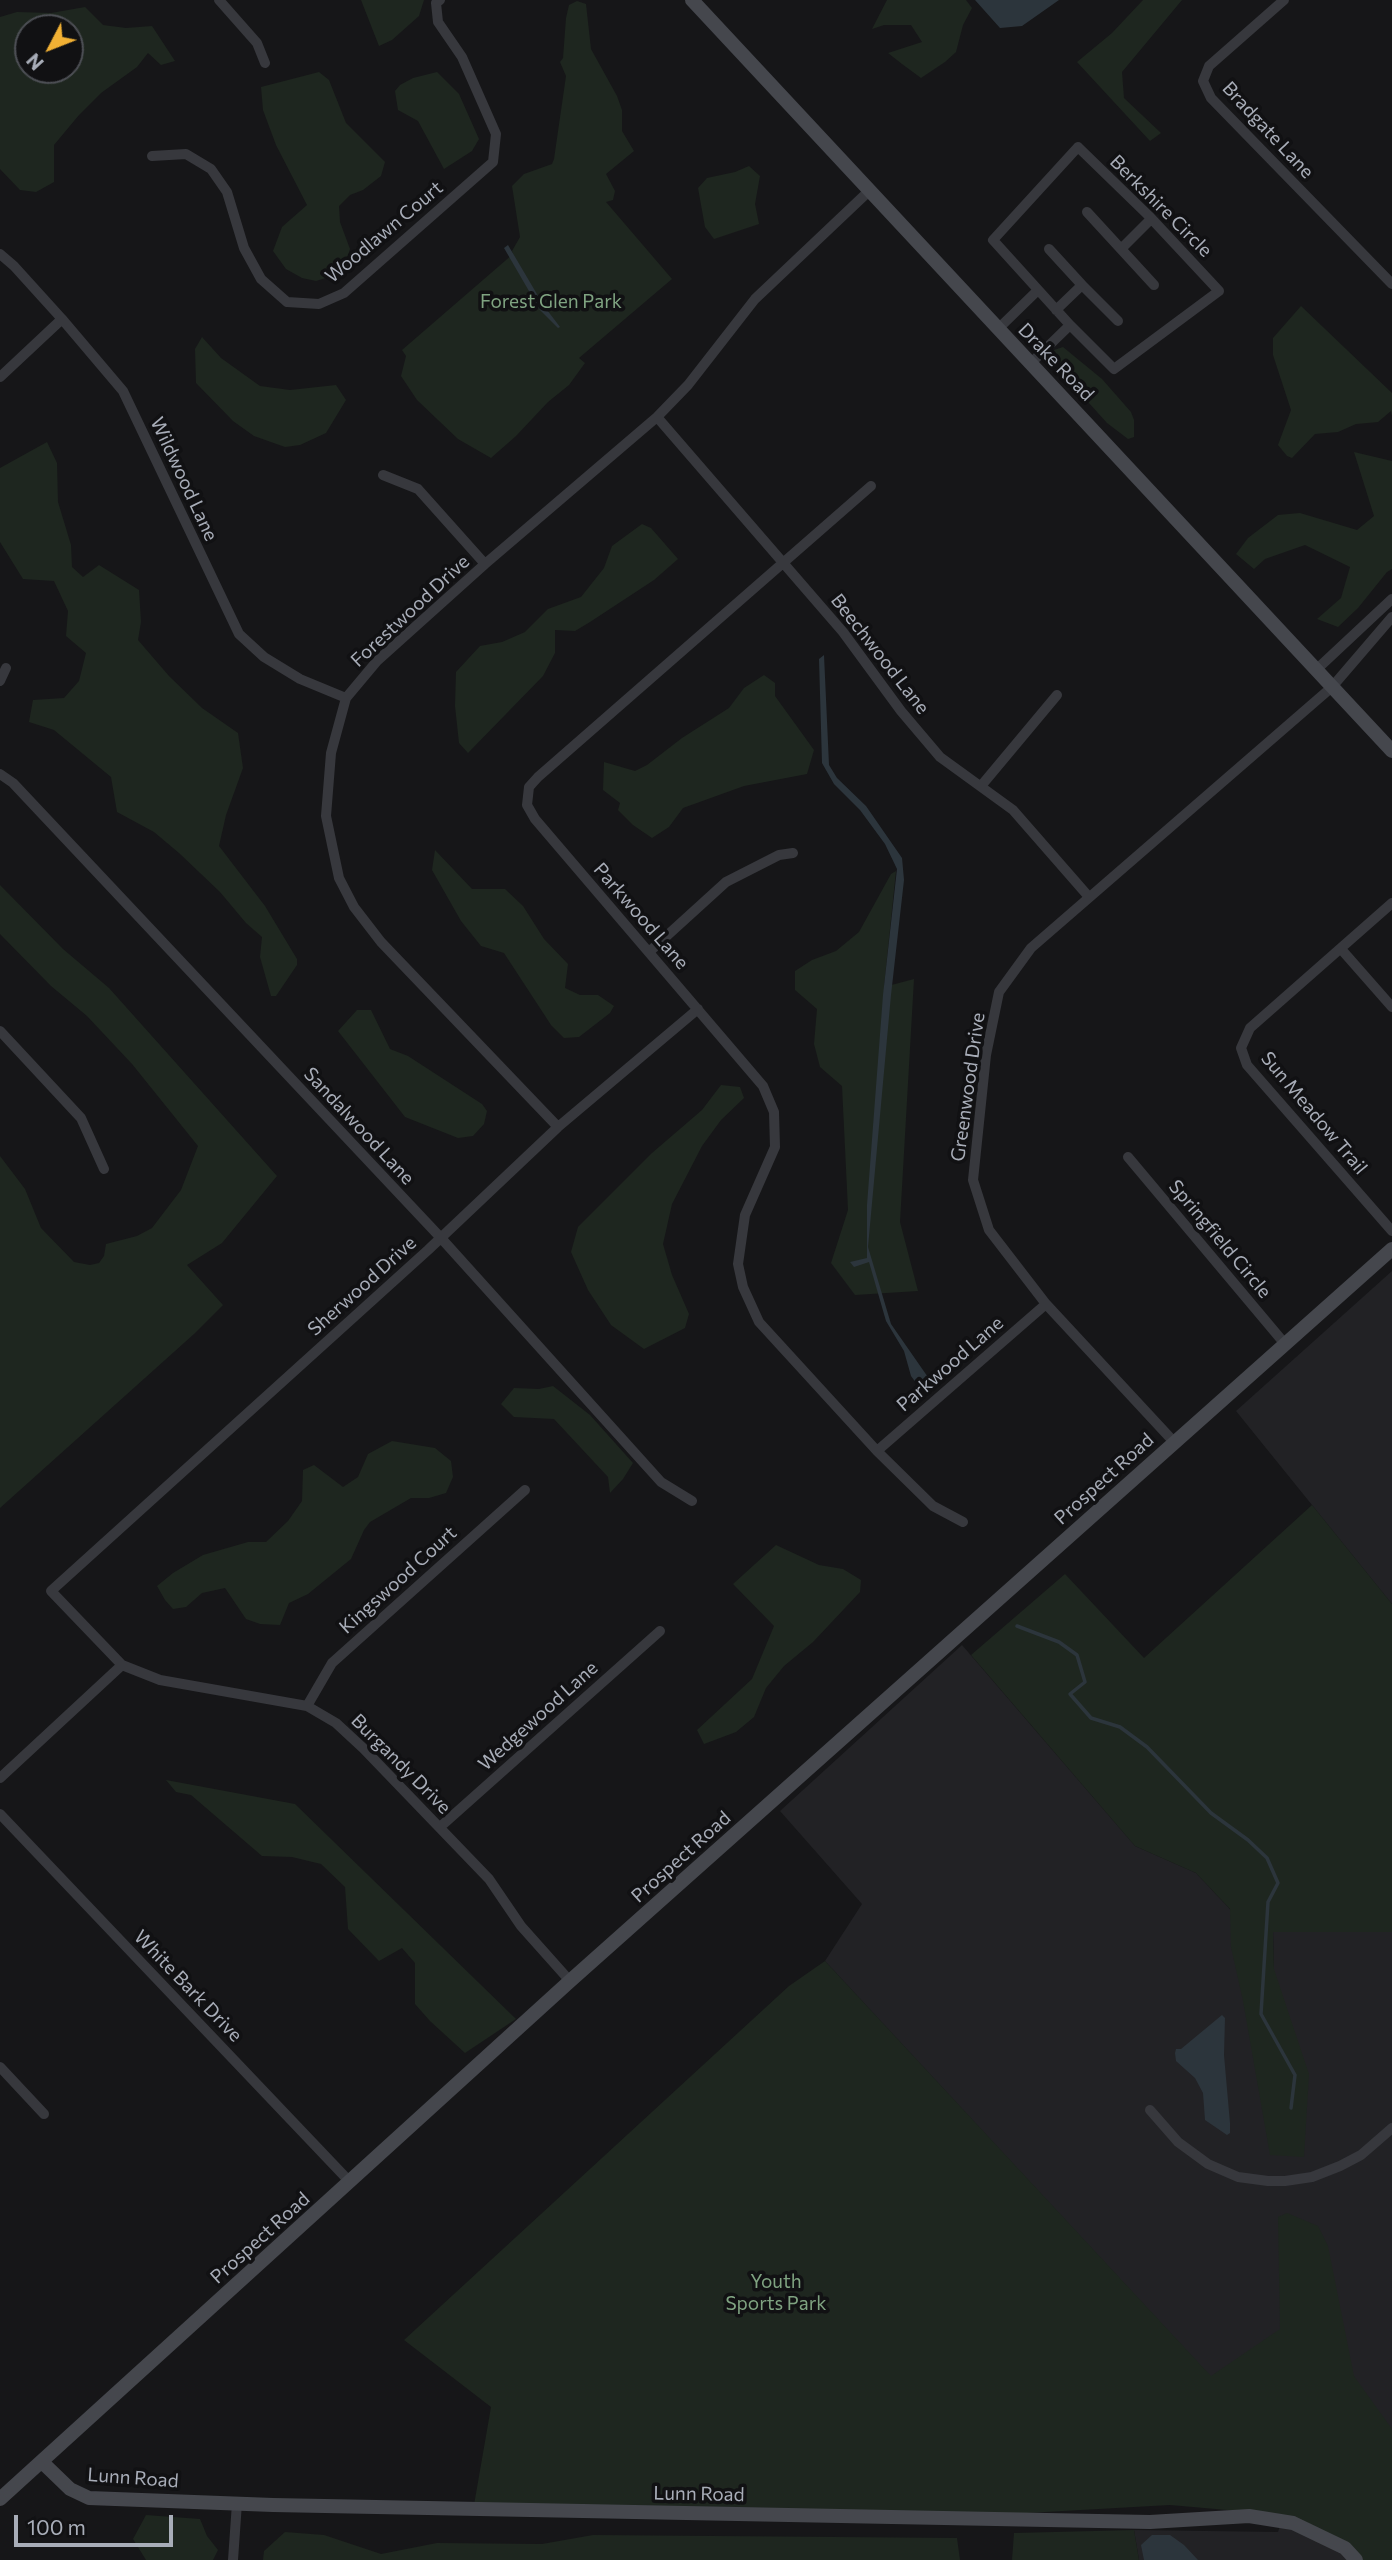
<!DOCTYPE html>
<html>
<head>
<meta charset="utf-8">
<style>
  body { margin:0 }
  #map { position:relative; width:1392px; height:2560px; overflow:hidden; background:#161618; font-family:Commissioner,sans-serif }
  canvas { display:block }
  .north { position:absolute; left:14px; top:14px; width:70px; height:70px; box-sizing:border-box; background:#111113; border:2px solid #4d4f55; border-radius:50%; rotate:228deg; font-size:19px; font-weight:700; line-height:28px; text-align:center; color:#a8adb8 }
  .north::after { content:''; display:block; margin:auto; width:24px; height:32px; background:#f2b134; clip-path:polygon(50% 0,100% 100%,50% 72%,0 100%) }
  .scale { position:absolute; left:14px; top:2515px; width:159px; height:32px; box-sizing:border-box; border:4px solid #a8adb8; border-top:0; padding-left:9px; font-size:21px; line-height:24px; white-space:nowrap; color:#a8adb8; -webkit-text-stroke:5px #111113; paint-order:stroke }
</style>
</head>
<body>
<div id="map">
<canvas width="1392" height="2560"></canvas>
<div class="north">N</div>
<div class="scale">100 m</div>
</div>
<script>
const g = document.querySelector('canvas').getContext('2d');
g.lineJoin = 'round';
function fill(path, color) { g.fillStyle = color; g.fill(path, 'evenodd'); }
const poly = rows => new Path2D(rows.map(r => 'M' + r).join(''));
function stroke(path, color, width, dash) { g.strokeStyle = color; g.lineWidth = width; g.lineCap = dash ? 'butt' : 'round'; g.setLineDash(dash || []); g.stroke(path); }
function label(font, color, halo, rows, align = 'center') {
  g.font = font + ' Commissioner,sans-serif'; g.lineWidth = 7; g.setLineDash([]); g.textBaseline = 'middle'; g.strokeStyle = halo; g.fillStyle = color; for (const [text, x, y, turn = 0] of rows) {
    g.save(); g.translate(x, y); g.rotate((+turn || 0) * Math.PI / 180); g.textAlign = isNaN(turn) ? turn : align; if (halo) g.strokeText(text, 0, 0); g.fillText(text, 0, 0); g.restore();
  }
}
fill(poly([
  [1392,1271,1392,1604,1236,1411],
  [962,1645,1135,1846,1196,1873,1242,1922,1274,1967,1273,1932,1392,1932,1392,2560,1139,2560,1134,2530,1278,2532,1284,2512,1280,2330,1211,2377,825,1961,862,1904,780,1811]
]), '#222225');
fill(poly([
  [361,0,424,0,419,16,392,40,379,46],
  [887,0,966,0,972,8,963,25,956,52,945,62,921,78,902,64,888,53,922,42,911,25,884,25,872,29],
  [1143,0,1182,0,1122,72,1124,98,1161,133,1150,141,1077,62,1112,33],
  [577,1,586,4,591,49,617,96,622,110,622,131,634,151,606,174,615,191,613,200,606,202,672,279,579,358,585,363,569,385,548,402,516,436,491,458,458,439,417,400,401,376,406,356,402,350,513,254,512,251,520,237,512,186,524,174,552,164,554,159,566,76,560,62,563,58,566,18,569,5],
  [85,7,103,25,126,28,152,26,175,61,161,65,148,53,137,67,101,93,79,115,54,145,54,182,36,192,20,190,0,169,0,17,17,12,51,13],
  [28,28,70,28,70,70,28,70],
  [319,72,329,80,346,123,385,162,381,176,363,190,350,195,339,206,340,222,350,249,347,259,329,277,316,281,302,278,286,269,273,251,282,227,307,205,276,145,263,110,261,87],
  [437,72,459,94,479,139,472,151,444,169,418,121,398,110,395,91,400,85,413,78],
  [749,166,760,176,755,204,759,224,714,239,705,227,698,188,707,178,735,172],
  [1301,306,1392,393,1392,416,1391,411,1378,422,1356,424,1338,432,1315,434,1292,458,1287,456,1278,445,1291,410,1273,355,1273,338],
  [202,337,221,358,260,386,290,390,336,385,346,400,326,433,300,445,285,447,254,436,233,421,196,383,195,349],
  [1063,347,1102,379,1131,412,1134,420,1134,437,1128,439,1107,423,1053,363,1054,350],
  [47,442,57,463,58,502,71,545,72,567,83,577,99,565,139,590,141,622,138,640,169,676,202,708,238,733,243,768,226,815,219,846,265,906,297,959,297,965,276,996,271,996,260,957,262,937,246,923,220,892,179,853,154,832,117,812,111,777,54,730,29,722,33,700,64,698,79,681,86,653,66,636,68,611,54,581,23,579,0,542,0,468],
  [1354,452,1392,461,1392,569,1387,572,1358,608,1338,627,1317,619,1341,598,1350,567,1305,545,1265,559,1254,569,1236,554,1248,538,1278,515,1300,513,1357,530,1374,516],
  [642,524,651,528,678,559,654,580,590,622,575,631,555,630,555,653,543,676,468,753,459,743,455,706,456,672,480,646,502,642,525,632,548,609,581,597,604,568,612,546],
  [764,675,775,683,775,696,814,750,807,774,744,786,683,808,669,827,652,838,633,825,618,810,620,803,603,790,604,762,635,771,647,765,682,738,729,708,744,688],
  [435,850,472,889,505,889,523,906,544,939,568,964,565,988,580,995,598,995,614,1006,610,1013,579,1037,564,1038,551,1025,504,953,481,946,461,921,432,870],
  [896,871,884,987,914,979,900,1222,918,1291,855,1295,831,1263,848,1210,842,1086,820,1067,814,1044,817,1009,795,990,795,971,812,960,836,951,859,932,891,874],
  [0,885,63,949,109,988,277,1176,222,1243,187,1265,223,1305,194,1334,0,1508,0,1156,25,1189,41,1228,74,1262,90,1265,99,1263,104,1256,106,1244,137,1236,152,1228,181,1190,198,1146,132,1064,87,1016,51,986,0,934],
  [357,1010,371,1010,390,1049,408,1056,482,1104,487,1111,484,1124,473,1136,458,1138,405,1117,338,1031],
  [721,1085,740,1087,744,1098,721,1120,702,1146,672,1204,663,1244,672,1275,689,1314,685,1328,644,1349,611,1325,588,1290,571,1252,578,1227,652,1153,702,1110],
  [553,1386,590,1415,633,1463,623,1479,610,1493,608,1477,554,1419,514,1417,501,1404,514,1388,539,1389],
  [392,1441,435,1448,451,1461,453,1477,446,1493,429,1498,411,1498,370,1522,364,1530,351,1559,308,1594,289,1603,280,1625,260,1624,246,1619,225,1588,202,1593,186,1607,173,1609,165,1600,157,1586,173,1573,203,1555,248,1542,266,1542,288,1521,302,1501,303,1470,314,1465,343,1487,358,1477,368,1454],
  [1312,1505,1392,1604,1392,1932,1273,1932,1274,1969,1309,2074,1304,2157,1270,2155,1243,2001,1231,1947,1230,1909,1196,1873,1135,1846,971,1655,1065,1574,1144,1658],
  [776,1545,819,1565,843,1569,861,1580,860,1592,813,1642,784,1666,766,1688,754,1717,736,1732,704,1744,697,1730,752,1679,774,1626,733,1584],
  [166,1780,295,1804,516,2019,465,2053,430,2021,415,2004,415,1963,402,1948,379,1961,348,1929,345,1887,321,1864,292,1857,262,1856,191,1795,176,1792],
  [825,1961,1211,2376,1280,2329,1278,2217,1287,2213,1318,2226,1328,2246,1354,2376,1392,2429,1392,2560,1361,2560,1342,2542,1295,2516,1170,2505,992,2515,474,2505,491,2407,404,2340,789,1986],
  [146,2515,200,2519,207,2536,218,2550,213,2560,146,2560,133,2539],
  [1134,2530,1139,2560,1012,2560,1014,2533],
  [285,2532,324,2535,381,2554,437,2543,542,2544,593,2535,957,2538,960,2560,263,2560,264,2551]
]), '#1e261f');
fill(poly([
  [975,0,1059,0,1022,26,1000,28],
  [508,245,544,306,560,327,558,328,540,310,504,248],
  [824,655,829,765,837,778,866,806,902,858,904,880,891,995,868,1247,891,1324,932,1383,922,1391,911,1376,904,1351,886,1321,869,1262,854,1267,850,1262,867,1258,867,1205,883,995,897,869,885,844,860,810,834,784,822,763,819,659],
  [1222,2015,1225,2018,1224,2055,1230,2123,1230,2133,1227,2135,1205,2120,1203,2093,1195,2078,1176,2061,1175,2053,1176,2049,1181,2049],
  [1152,2535,1170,2535,1184,2545,1198,2560,1144,2560,1141,2545]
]), '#2c353c');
stroke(poly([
  [1017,1626,1059,1642,1077,1655,1085,1682,1070,1694,1091,1718,1120,1727,1147,1747,1211,1813,1248,1840,1267,1858,1278,1883,1268,1902,1261,2014,1295,2075,1291,2108]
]), '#2c353c', 3.5);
stroke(poly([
  [219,0,257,43,265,63],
  [1284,0,1209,66,1203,81,1211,98,1392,284],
  [1078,147,1149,216,1219,291,1114,369,1070,325,993,240,1078,147],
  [152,156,186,154,211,169,227,192,244,248,261,279,287,302,319,304,344,293,493,162,496,134,462,57,438,22,436,3,440,0],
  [1087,212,1154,285],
  [1049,249,1082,285,1056,310],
  [1121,249,1151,219],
  [0,254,14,266,62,319,123,391,239,634,264,657,300,679,346,698],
  [1082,285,1118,321],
  [998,329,1038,290],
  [1032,362,1070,325],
  [0,377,62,319],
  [657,417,843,632,901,711,940,757,1013,810,1089,897],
  [383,475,418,489,485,564],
  [871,486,538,777,529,787,527,805,535,819,763,1086,774,1112,775,1147,745,1215,738,1264,743,1287,759,1322,877,1451,933,1506,963,1522],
  [1316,670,1392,599],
  [0,681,6,668],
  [0,774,13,783,441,1238,661,1482,692,1501],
  [981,786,1057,695],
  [1392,903,1250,1028,1241,1048,1247,1065,1392,1231],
  [1341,949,1392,1007],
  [649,952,726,882,779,855,793,853],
  [0,1031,81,1118,104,1169],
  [558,1127,381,942,354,907,339,878,326,816,331,753,346,698,377,661,485,564,657,417,688,385,755,299,869,191],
  [1128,1157,1285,1344],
  [1174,1442,1046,1304,989,1230,973,1180,986,1055,999,992,1031,948,1332,687,1392,617],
  [877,1451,1046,1304],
  [307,1706,332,1663,525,1490],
  [0,1778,122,1665],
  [0,1814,350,2182],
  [440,1827,660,1631],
  [570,1981,521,1926,489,1879,363,1748,336,1723,307,1706,160,1680,122,1665,51,1591,428,1250,558,1127,698,1009],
  [0,2067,44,2114],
  [1150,2110,1178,2142,1208,2164,1238,2177,1268,2181,1285,2181,1312,2177,1340,2166,1361,2155,1392,2128],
  [233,2560,237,2503]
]), '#37383d', 10);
stroke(poly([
  [692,0,1392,751],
  [42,2462,70,2489,89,2498,273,2505,1150,2522,1249,2516,1293,2523,1345,2548,1356,2560],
  [0,2499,570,1981,1392,1249]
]), '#45474d', 14);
label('19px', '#a8adb8', '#111113', [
  ["Bradgate Lane",1268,130,47],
  ["Berkshire Circle",1161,206,45],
  ["Woodlawn Court",384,232,-40],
  ["Drake Road",1056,362,46],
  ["Wildwood Lane",184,479,65],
  ["Forestwood Drive",410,611,-43],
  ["Beechwood Lane",880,654,52],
  ["Parkwood Lane",641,916,49],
  ["Greenwood Drive",968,1087,-82],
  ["Sun Meadow Trail",1314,1113,50],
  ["Sandalwood Lane",359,1126,47],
  ["Springfield Circle",1220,1239,50],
  ["Sherwood Drive",362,1286,-42],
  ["Parkwood Lane",950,1364,-41],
  ["Prospect Road",1104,1479,-42],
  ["Kingswood Court",398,1580,-42],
  ["Wedgewood Lane",538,1716,-42],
  ["Burgandy Drive",401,1764,45],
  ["Prospect Road",681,1857,-42],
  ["White Bark Drive",188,1986,46],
  ["Prospect Road",260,2238,-42],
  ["Lunn Road",133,2478,4],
  ["Lunn Road",699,2494,1]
]);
label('19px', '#7fa381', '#111113', [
  ["Forest Glen Park",551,302],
  ["Youth",776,2282],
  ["Sports Park",776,2304]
]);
</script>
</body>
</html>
